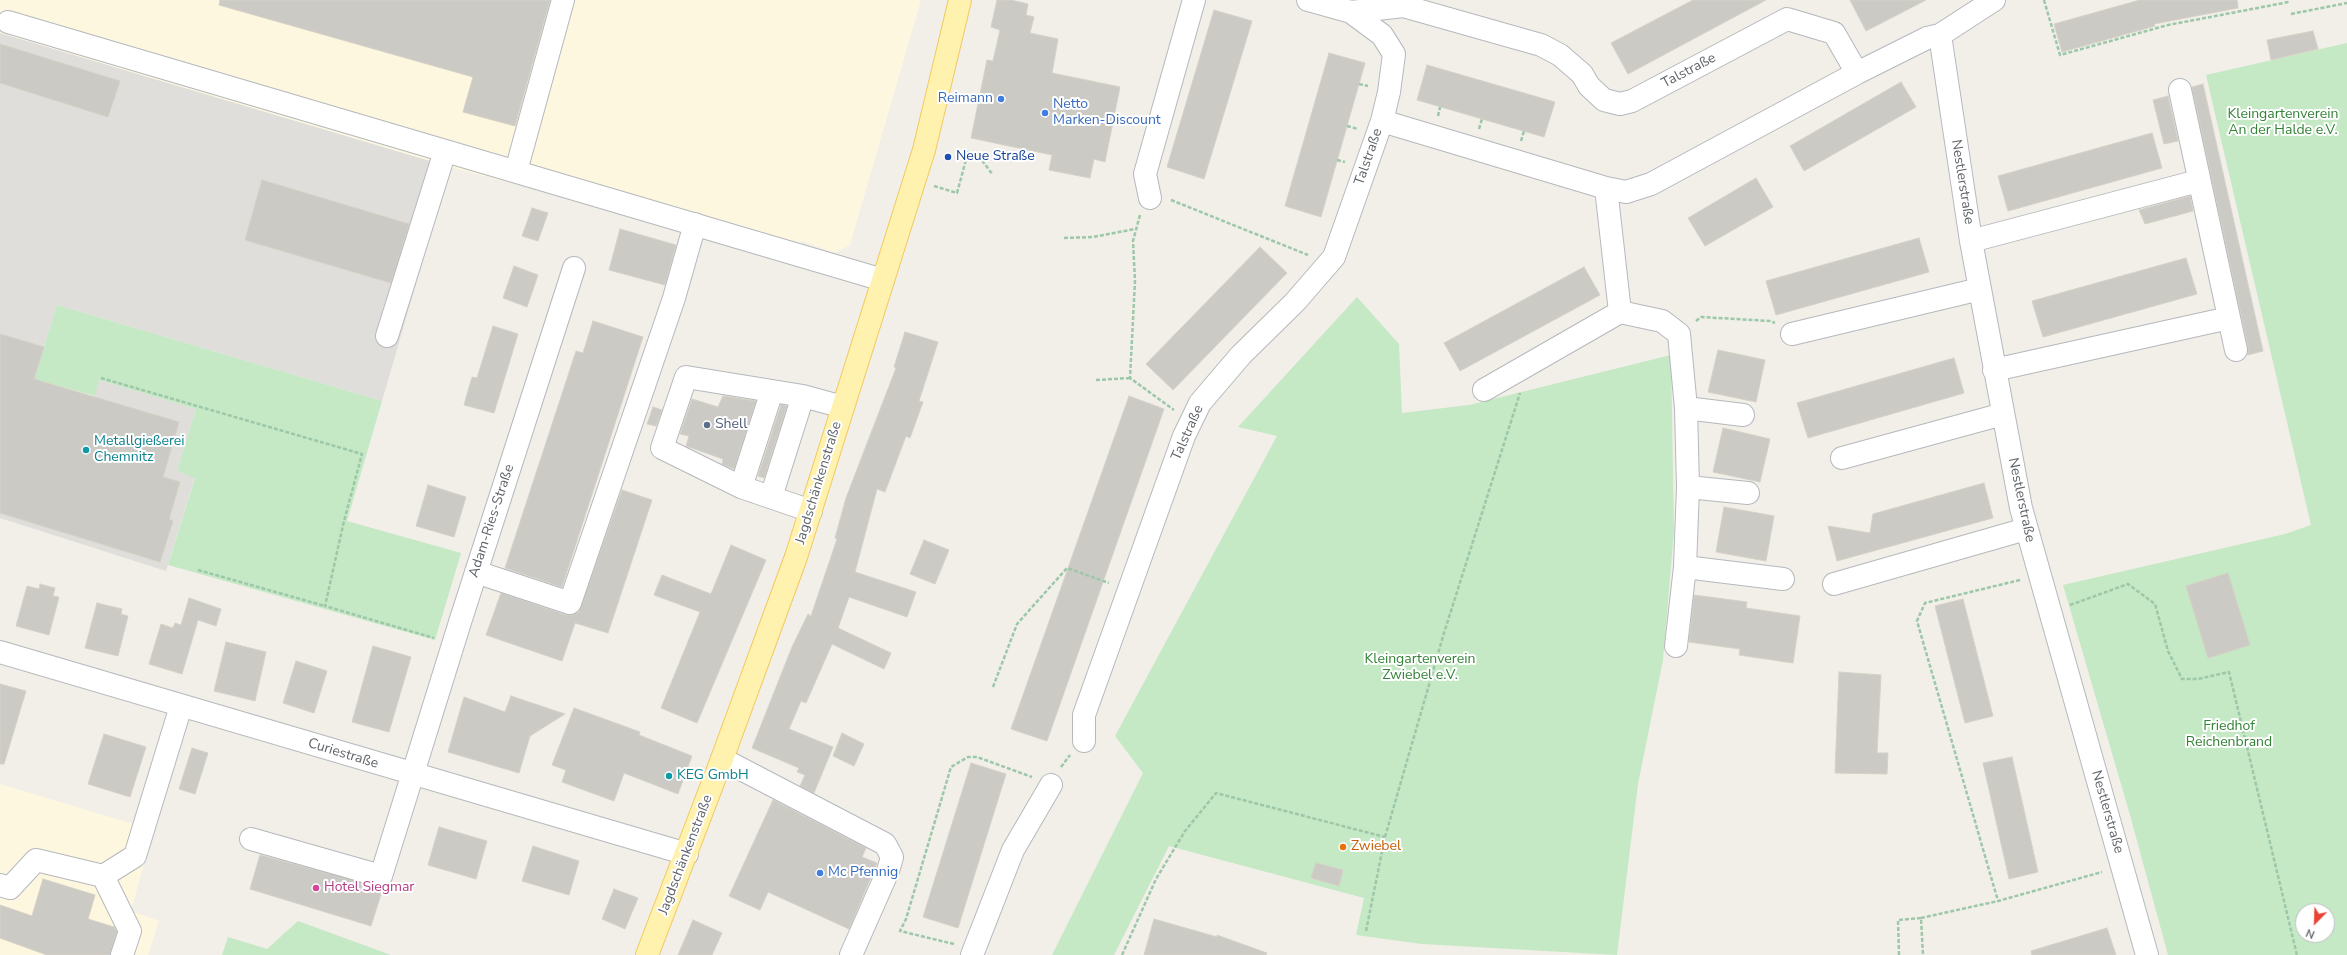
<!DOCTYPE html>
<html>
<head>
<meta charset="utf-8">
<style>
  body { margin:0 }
  #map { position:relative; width:2347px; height:955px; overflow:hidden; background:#f1efe8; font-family:"Nunito Sans",sans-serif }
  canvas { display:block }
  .north { position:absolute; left:2295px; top:903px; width:40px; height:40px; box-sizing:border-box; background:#fff; border:1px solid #bfc1c3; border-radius:50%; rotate:203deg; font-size:11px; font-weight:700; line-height:16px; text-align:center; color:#5f6368 }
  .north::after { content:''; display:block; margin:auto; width:14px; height:18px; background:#ea4335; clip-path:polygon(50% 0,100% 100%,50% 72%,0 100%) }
</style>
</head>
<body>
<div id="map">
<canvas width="2347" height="955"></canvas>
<div class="north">N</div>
</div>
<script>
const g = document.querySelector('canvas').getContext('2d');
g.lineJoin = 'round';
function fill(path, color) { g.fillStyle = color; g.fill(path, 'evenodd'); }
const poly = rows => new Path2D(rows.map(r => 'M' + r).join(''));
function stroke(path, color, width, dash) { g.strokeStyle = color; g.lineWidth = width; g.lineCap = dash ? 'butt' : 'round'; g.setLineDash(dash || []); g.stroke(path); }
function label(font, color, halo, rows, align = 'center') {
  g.font = font + ' "Nunito Sans",sans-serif'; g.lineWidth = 4; g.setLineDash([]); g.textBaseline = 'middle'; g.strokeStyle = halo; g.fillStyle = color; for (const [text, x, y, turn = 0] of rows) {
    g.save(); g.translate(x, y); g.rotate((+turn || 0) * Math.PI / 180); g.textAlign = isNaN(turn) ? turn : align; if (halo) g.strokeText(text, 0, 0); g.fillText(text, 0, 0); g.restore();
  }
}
fill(poly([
  [0,0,921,0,850,245,835,253,802,241,795,254,796,258,450,167,0,33],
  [0,784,153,830,131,911,159,921,148,955,0,955]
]), '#fef7e0');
fill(poly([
  [0,33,450,167,382,401,57,305,34,379,94,397,99,380,196,409,177,471,195,477,166,571,0,518]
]), '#e0deda');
fill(poly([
  [2347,43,2347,955,2168,955,2130,815,2063,585,2285,534,2311,525,2206,75],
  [2303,911,2327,911,2327,935,2303,935],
  [1357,297,1399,344,1402,413,1469,405,1671,355,1674,531,1663,660,1638,784,1617,955,1422,944,1356,935,1364,898,1169,846,1114,955,1052,955,1143,773,1115,736,1277,436,1238,427],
  [57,305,382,401,347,521,461,553,435,640,168,565,195,478,177,471,196,409,99,380,95,396,34,379],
  [298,921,391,955,222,955,228,937,267,949]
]), '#c5e8c5');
const building = poly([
  [220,0,550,0,515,126,463,112,473,77,219,5,220,0],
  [997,0,1011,0,1028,4,1026,15,1034,17,1030,33,1058,39,1052,73,1120,87,1105,162,1094,159,1090,178,1049,170,1052,155,971,138,987,60,993,61,1000,30,991,27,997,0],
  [1693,0,1766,0,1628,74,1611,43,1693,0],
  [1850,0,1926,0,1866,31,1850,0],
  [2140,0,2237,0,2238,8,2154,24,2155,26,2062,52,2054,24,2140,0],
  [1214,10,1252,21,1204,179,1167,167,1214,10],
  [2313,31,2318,49,2271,60,2267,40,2313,31],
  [0,44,120,81,108,117,0,83,0,44],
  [1329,53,1365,63,1321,217,1285,206,1329,53],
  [1427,65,1555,102,1544,137,1417,100,1427,65],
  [1901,82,1916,107,1804,171,1790,146,1901,82],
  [2203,84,2263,351,2248,355,2248,347,2192,87,2203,84],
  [2168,96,2178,141,2164,144,2153,100,2168,96],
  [2152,133,2162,168,2008,211,1998,176,2152,133],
  [1756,178,1773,207,1705,246,1688,218,1756,178],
  [262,180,409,224,391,283,245,240,262,180],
  [2190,196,2193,211,2145,224,2139,210,2190,196],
  [532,208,548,213,538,241,522,236,532,208],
  [620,229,676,245,665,285,609,270,620,229],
  [1919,238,1929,272,1776,315,1766,281,1919,238],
  [1260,247,1287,273,1173,390,1146,364,1260,247],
  [2186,258,2197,294,2043,337,2032,301,2186,258],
  [514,266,538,275,527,307,503,298,514,266],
  [1584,267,1600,295,1460,371,1444,343,1584,267],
  [593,321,643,337,562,587,505,568,576,351,583,353,593,321],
  [493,326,518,334,494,413,464,405,472,377,477,378,493,326],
  [905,332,938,342,919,401,923,402,910,438,906,436,885,492,877,489,855,572,916,592,907,617,849,597,838,628,891,653,884,669,832,644,806,703,801,701,789,729,833,747,814,793,800,786,805,775,797,772,799,768,752,748,792,647,808,614,811,616,837,539,835,538,846,498,896,368,894,367,905,332],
  [0,334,44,347,34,379,179,422,163,477,180,482,169,519,173,521,160,562,0,513,0,334],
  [1718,350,1765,360,1756,402,1708,392,1718,350],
  [1954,358,1964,393,1808,438,1797,403,1954,358],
  [723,396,756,401,734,469,722,464,723,459,686,446,689,436,680,434,692,399,718,407,723,396],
  [1129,396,1164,409,1047,741,1011,729,1129,396],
  [781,405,787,406,764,478,758,476,781,405],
  [653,407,662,410,656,426,647,424,653,407],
  [1723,428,1770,439,1760,482,1713,472,1723,428],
  [1984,483,1993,518,1837,561,1828,526,1870,533,1873,514,1984,483],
  [428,485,466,497,454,537,416,526,428,485],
  [622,490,652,500,608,633,575,623,562,661,486,635,501,593,566,615,573,615,579,612,622,490],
  [1724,507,1774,516,1766,561,1716,552,1724,507],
  [924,540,949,550,935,584,910,574,924,540],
  [731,545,766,560,697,723,661,708,700,612,654,595,662,575,711,594,731,545],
  [2228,573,2250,645,2208,658,2186,586,2228,573],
  [40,584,55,588,53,596,59,597,49,635,16,626,27,586,39,589,40,584],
  [1694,595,1747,602,1746,608,1800,616,1793,663,1739,655,1740,649,1689,642,1694,595],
  [189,598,221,609,216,626,198,620,182,674,149,664,161,624,173,628,175,623,181,625,189,598],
  [1963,599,1993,716,1965,723,1935,606,1963,599],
  [97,603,122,609,121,614,128,616,118,656,85,648,97,603],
  [226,642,266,652,255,701,214,691,226,642],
  [373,646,411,657,389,732,352,722,373,646],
  [296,661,327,671,314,713,283,703,296,661],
  [1839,672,1881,675,1877,753,1888,753,1887,774,1835,773,1839,672],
  [0,684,26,691,4,764,0,764,0,684],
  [511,696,565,714,530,736,519,773,448,752,464,697,505,712,511,696],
  [574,708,640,732,639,735,692,756,678,794,624,773,614,801,562,782,566,770,552,765,574,708],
  [842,733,864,744,854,766,833,756,842,733],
  [104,734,146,747,130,797,88,784,104,734],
  [192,748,208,753,195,794,179,789,192,748],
  [2012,757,2038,872,2009,879,1983,763,2012,757],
  [971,763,1006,774,958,928,923,917,971,763],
  [773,800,866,848,862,857,877,863,849,929,768,892,760,910,729,896,773,800],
  [439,827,487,841,476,879,428,865,439,827],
  [533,846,579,861,569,895,522,881,533,846],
  [260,855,383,888,371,926,250,889,260,855],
  [1316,863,1343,870,1339,886,1311,878,1316,863],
  [43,879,95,895,88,919,114,927,117,932,110,955,47,955,0,938,0,905,32,916,43,879],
  [614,889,638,898,625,929,602,919,614,889],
  [1154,919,1217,937,1217,935,1267,953,1266,955,1144,955,1154,919],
  [693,920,722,933,712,955,678,955,693,920],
  [2107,928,2116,955,2032,955,2031,951,2107,928]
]);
fill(building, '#cccac5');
stroke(building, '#d6d1c6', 1);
const minor = poly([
  [1308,0,1351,12,1382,35,1394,54,1389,92,1382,121],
  [1351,12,1403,6,1541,45,1560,55,1582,74,1589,86,1604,100,1620,104,1632,101,1787,19,1834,33,1857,73],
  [8,22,883,280],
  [1940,35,1971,241,2021,508,2147,955],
  [2180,90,2236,350],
  [516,171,563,0],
  [1606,188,1620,312],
  [1150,198,1145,174,1194,0],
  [1971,241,2198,181],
  [1620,312,1662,321,1679,334,1686,408,1688,487,1685,567,1676,646],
  [1792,334,1980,289],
  [387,336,445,151],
  [1994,370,2229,318],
  [1484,390,1620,312],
  [1686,408,1743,415],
  [1842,458,2003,414],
  [741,487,772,391],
  [1688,487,1748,493],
  [771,497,803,396],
  [811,511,741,487,662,448,686,377,803,396,843,407],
  [1685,567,1783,579],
  [476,572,570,603,674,298,695,224],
  [1834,584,2026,529],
  [0,652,687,854],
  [1084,741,1084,715,1184,436,1200,403,1241,355,1295,302,1334,257,1382,121,1606,188,1626,192,1651,184,1857,73,1927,38,1940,35,1994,0],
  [722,759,885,844,892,857,888,871,851,955],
  [251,839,381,876,461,619,574,268],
  [103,876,130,931,122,955],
  [0,885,10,888,36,860,103,876,135,856,181,706],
  [972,955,1013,850,1051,785]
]);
const major = poly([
  [647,955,722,759,796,557,924,150,960,0]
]);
stroke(minor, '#b5b8bc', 24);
stroke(major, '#f2c960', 24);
stroke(poly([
  [2044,0,2060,55,2168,25,2289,2],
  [2291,14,2347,3],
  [1359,84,1368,86],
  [1438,116,1440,107],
  [1347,126,1358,129],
  [1479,129,1482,119],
  [1521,141,1524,131],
  [1337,160,1345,162],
  [934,186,957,193,968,152,977,154,993,175],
  [1171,200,1308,255],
  [1140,215,1133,241,1135,281,1130,378,1174,410],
  [1064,238,1093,237,1135,229],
  [1696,321,1701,317,1770,321,1775,323],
  [101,378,362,454,344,521,325,606,434,638],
  [1096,380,1130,378],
  [198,570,325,606],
  [2020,580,1925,603,1917,621,1998,901,2102,872],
  [2070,605,2128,584,2155,604,2168,651,2182,679,2198,679,2229,672,2297,955],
  [993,687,1017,624,1067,568,1109,583],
  [1061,767,1070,755],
  [1921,918,1998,901],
  [1366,931,1385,837,1444,633,1520,393],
  [954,944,900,931,906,919,951,767,968,757,977,757,1032,777],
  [1122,955,1156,879,1185,831,1216,793,1385,837],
  [1899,955,1898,920,1921,918,1923,955]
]), '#9cc7a9', 2.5, [4, 2]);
stroke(minor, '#fff', 22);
stroke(major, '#fff2af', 22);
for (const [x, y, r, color] of [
  [1001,99,4,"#3f7fe0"],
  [1045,113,4,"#3f7fe0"],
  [948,157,4,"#1a4fb4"],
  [707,425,4,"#5c6f8a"],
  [86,450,4,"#0f9aa8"],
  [669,776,4,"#0f9aa8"],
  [1343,847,4,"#e8710a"],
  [820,873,4,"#3f7fe0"],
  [316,888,4,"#d1479c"]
]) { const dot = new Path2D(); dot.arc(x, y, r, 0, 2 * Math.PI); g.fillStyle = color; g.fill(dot); stroke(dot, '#fff', 1.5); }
label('14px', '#5f6368', '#fff', [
  ["Talstraße",1689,71,-28],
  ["Talstraße",1369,157,-71],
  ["Nestlerstraße",1962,182,81],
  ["Talstraße",1188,433,-66],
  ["Jagdschänkenstraße",819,483,-73],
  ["Nestlerstraße",2021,500,78],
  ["Adam-Ries-Straße",492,521,-72],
  ["Curiestraße",343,754,17],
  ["Nestlerstraße",2107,812,74],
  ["Jagdschänkenstraße",686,855,-69]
]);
label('14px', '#366cbe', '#fff', [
  ["Reimann",993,99,"right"],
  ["Netto",1053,105],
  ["Marken-Discount",1053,121],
  ["Mc Pfennig",828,873]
], 'left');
label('14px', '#348238', '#fff', [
  ["Kleingartenverein",2283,115],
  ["An der Halde e.V.",2283,131],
  ["Kleingartenverein",1420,660],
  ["Zwiebel e.V.",1420,676],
  ["Friedhof",2229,727],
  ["Reichenbrand",2229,743]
]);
label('14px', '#164399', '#fff', [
  ["Neue Straße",956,157]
], 'left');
label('14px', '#4e5e75', '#fff', [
  ["Shell",715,425]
], 'left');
label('14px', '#0d838f', '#fff', [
  ["Metallgießerei",94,442],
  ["Chemnitz",94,458],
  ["KEG GmbH",677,776]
], 'left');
label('14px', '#c56008', '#fff', [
  ["Zwiebel",1351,847]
], 'left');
label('14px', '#b23c85', '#fff', [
  ["Hotel Siegmar",324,888]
], 'left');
</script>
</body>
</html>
